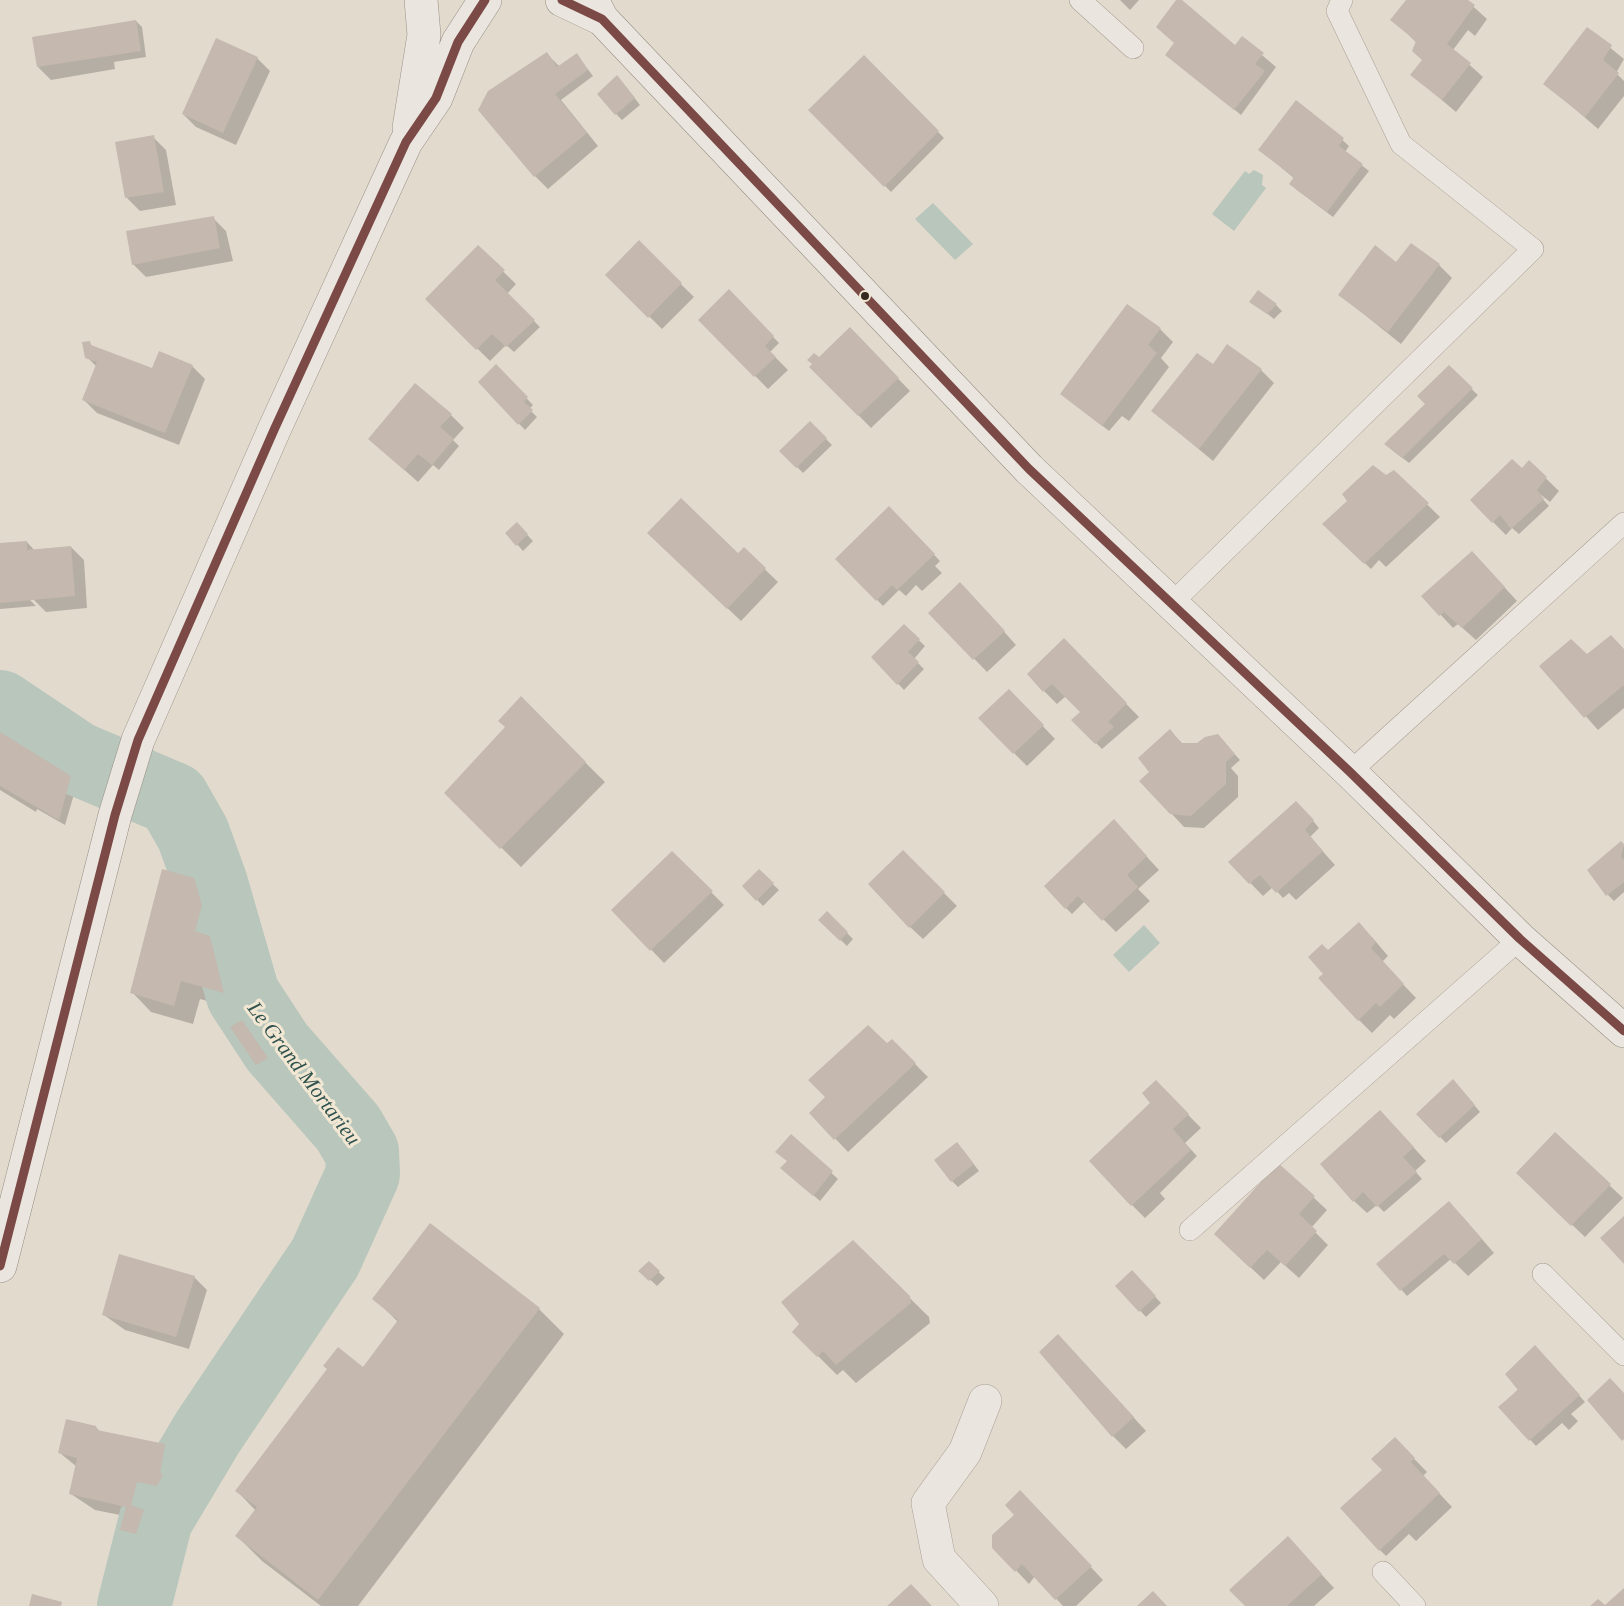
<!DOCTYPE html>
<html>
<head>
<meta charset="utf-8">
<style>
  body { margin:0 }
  canvas { display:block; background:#e2dacd }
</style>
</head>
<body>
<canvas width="1624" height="1606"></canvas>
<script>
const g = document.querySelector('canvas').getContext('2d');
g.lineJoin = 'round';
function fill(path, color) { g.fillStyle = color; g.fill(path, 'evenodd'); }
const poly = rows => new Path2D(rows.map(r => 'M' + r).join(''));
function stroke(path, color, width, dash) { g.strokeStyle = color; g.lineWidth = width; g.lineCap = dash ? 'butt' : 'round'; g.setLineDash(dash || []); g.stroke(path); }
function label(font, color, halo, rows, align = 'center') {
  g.font = font + ' Georgia,serif'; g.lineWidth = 6; g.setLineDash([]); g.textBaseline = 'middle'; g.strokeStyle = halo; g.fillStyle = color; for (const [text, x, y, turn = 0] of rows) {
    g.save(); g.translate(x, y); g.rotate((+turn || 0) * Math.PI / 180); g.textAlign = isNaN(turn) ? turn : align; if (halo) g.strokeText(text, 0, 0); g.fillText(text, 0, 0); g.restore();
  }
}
fill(poly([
  [1254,170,1263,175,1262,185,1266,188,1234,231,1212,214,1245,171,1249,174],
  [933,203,973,244,955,260,915,219],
  [1144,925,1160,943,1129,972,1113,955]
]), '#b8c6bc');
fill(poly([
  [1120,0,1139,0,1130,10],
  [1178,0,1235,47,1242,38,1276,67,1241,115,1167,55,1175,44],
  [1408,0,1466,0,1487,19,1475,36,1468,30,1453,50,1483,77,1456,112,1412,75,1423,60,1417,43,1392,19],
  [136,21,142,27,146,57,114,62,115,69,51,80,38,67],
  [1587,29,1624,59,1616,73,1624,81,1624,96,1598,129,1545,83],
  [547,54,559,66,577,55,593,76,561,100,598,146,548,189,535,176],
  [864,57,944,138,891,192,810,110],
  [257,58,270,71,236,145,196,127,183,114],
  [623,83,640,105,622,120,616,114],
  [1330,129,1349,146,1345,152,1369,171,1333,217,1297,190,1291,184,1295,179,1260,150],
  [153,137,166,150,176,205,140,211,127,198],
  [213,218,226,231,233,261,146,277,133,264],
  [639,243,694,297,662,329,607,275],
  [478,247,516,284,507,294,540,327,514,352,506,345,490,361,427,299],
  [1396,265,1439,265,1452,278,1401,344,1340,295],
  [729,291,779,343,770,352,788,370,768,389,700,320],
  [1251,301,1276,305,1282,311,1274,319],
  [1128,306,1160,329,1173,342,1161,358,1169,367,1129,421,1122,416,1109,431,1062,394],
  [863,342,910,391,871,428,811,367,819,359],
  [89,343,94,348,153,370,192,366,205,379,179,445,97,413,84,400,97,367,87,357],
  [1213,366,1261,370,1274,383,1213,461,1153,411],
  [496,367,533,405,529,409,537,417,525,430,480,382],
  [1449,368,1478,395,1409,463,1392,450,1428,404],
  [451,415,464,428,453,440,459,446,439,470,433,465,418,482,383,451],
  [810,423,832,445,803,473,781,451],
  [1529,462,1559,491,1550,502,1541,495,1540,496,1549,506,1519,534,1512,528,1506,535,1493,522,1522,470],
  [1394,472,1440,517,1386,567,1379,560,1371,569,1324,524],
  [902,521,940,561,935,566,942,573,922,591,916,585,906,596,899,590,883,606,837,559],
  [517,524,533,541,523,551,507,533],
  [27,542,35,551,71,547,84,560,87,608,46,612,31,597,29,599,36,606,0,609,0,544],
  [662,546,743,560,744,549,778,582,741,621],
  [1485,566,1517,601,1476,640,1458,624,1453,628,1423,596],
  [973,597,1016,645,987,672,930,613],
  [904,626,925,646,914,659,924,669,904,690,873,657],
  [1064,640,1139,717,1102,749,1073,720,1082,712,1066,696,1057,704,1044,691],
  [1624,650,1624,708,1598,730,1541,666],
  [521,699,605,782,521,867,446,793,507,727],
  [1022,704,1055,739,1027,766,1014,753],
  [1170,731,1183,744,1198,745,1218,736,1240,760,1231,768,1238,776,1238,797,1204,828,1184,827,1171,813,1151,772],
  [0,734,77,784,65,825,37,809,36,812,0,790],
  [1309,816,1319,828,1310,837,1335,865,1296,900,1289,893,1283,898,1273,887,1263,896,1230,862],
  [1126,834,1159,870,1138,889,1150,901,1116,932,1085,901,1072,914,1066,908],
  [1621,843,1624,846,1624,892,1614,901,1608,895],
  [903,852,957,906,923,939,910,927],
  [672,853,724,905,664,963,613,910],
  [759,871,779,890,763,906,744,886],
  [194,879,213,899,221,926,216,944,229,957,242,1011,200,999,193,1024,151,1012,132,992],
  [827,913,853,939,847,946,820,920],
  [1372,937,1388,956,1382,962,1416,998,1394,1019,1390,1015,1372,1033,1359,1020,1329,952],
  [242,1022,273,1065,266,1068,278,1081,274,1084,257,1064],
  [892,1041,928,1077,848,1152,811,1113],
  [1156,1082,1201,1128,1185,1143,1197,1156,1160,1193,1165,1199,1145,1218,1132,1205],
  [1459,1087,1480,1112,1446,1143,1418,1114],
  [1393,1125,1426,1161,1415,1171,1422,1179,1384,1212,1377,1205,1367,1213,1354,1201],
  [1555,1134,1623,1198,1585,1237,1531,1186],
  [791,1136,838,1179,820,1201,789,1174],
  [963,1150,979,1171,958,1187,952,1181],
  [1283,1169,1327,1210,1311,1228,1328,1245,1299,1278,1281,1262,1264,1280,1234,1252],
  [1462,1216,1494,1253,1468,1276,1451,1259,1407,1296,1378,1264],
  [853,1242,929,1317,930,1323,856,1383,843,1370,837,1375,794,1332,801,1324],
  [649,1263,665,1278,657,1286,641,1271],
  [1132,1272,1161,1303,1146,1317,1117,1286],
  [194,1277,207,1290,189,1349,125,1330,104,1315],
  [374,1298,539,1309,564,1334,358,1606,321,1606,262,1561,237,1536,256,1511,237,1491,363,1369,398,1322],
  [1071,1349,1146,1431,1126,1449,1113,1436],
  [1548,1360,1585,1402,1571,1414,1578,1421,1569,1430,1562,1423,1536,1446,1500,1407],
  [96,1427,100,1432,165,1445,178,1458,172,1485,175,1488,170,1498,150,1494,145,1513,156,1524,149,1546,135,1542,122,1529,125,1516,95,1510,71,1494,77,1467,60,1453],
  [1395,1439,1427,1472,1423,1476,1452,1507,1416,1541,1409,1534,1386,1556,1372,1542,1384,1470],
  [1020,1492,1103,1580,1076,1606,1063,1606,1035,1576,1029,1584,994,1547,1016,1515],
  [1300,1551,1334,1588,1314,1606,1247,1606]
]), '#0003');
stroke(poly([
  [0,707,76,758,173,799,193,834,211,884,243,995,277,1047,348,1128,362,1152,363,1174,325,1258,208,1432,156,1519,134,1606]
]), '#b8c6bc', 74);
fill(poly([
  [1176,0,1182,0,1235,45,1242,36,1264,53,1255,64,1265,71,1234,110,1165,55,1174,43,1156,27],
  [1406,0,1468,0,1475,5,1447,44,1471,63,1442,100,1410,75,1422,60,1412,51,1416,41,1390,20],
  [136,20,141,51,37,67,32,37],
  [1587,27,1612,45,1603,60,1619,73,1585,117,1543,84],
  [216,38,258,57,223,133,182,114],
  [547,52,557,67,577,53,588,70,555,94,587,133,534,177,478,110,488,91],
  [864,55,939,131,884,187,808,110],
  [617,75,635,98,615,115,597,94],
  [1296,100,1344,138,1339,146,1363,164,1327,212,1289,184,1294,177,1258,150],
  [154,135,164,192,125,198,115,142],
  [214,216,220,248,132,265,126,231],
  [639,240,682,283,648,318,605,275],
  [1411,243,1440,264,1388,332,1338,295,1375,245,1396,262],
  [478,245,505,270,495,280,535,320,506,347,492,334,476,350,425,299],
  [729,289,774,336,765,346,776,357,754,377,698,320],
  [1258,290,1277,304,1267,314,1249,302],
  [1127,304,1161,328,1148,345,1157,353,1102,426,1060,394],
  [850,327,899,378,858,416,809,367,812,364,807,360,814,353,819,357],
  [90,341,91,345,152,368,159,351,193,365,165,433,82,400,97,362,85,358,82,342],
  [1227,344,1262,369,1199,449,1151,411,1197,353,1213,364],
  [496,364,528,397,524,402,533,410,518,425,478,382],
  [1449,365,1473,388,1402,458,1384,444,1425,404,1417,396],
  [415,383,452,414,440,427,454,439,432,465,418,454,404,470,368,439],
  [810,421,827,438,796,468,779,451],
  [1512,459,1522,468,1529,460,1547,477,1537,490,1544,499,1511,529,1500,515,1492,523,1470,500],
  [1373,465,1386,475,1394,470,1429,503,1364,564,1322,524,1347,501,1342,494],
  [681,498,738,553,744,547,766,568,727,609,647,533],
  [889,506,935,554,897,590,892,585,876,601,835,559],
  [517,522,528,534,516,546,505,533],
  [27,541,27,550,71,546,75,596,0,603,0,543],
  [1472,551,1505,587,1462,628,1444,612,1439,616,1421,596],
  [960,582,1005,631,973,660,928,613],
  [904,624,920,639,908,652,919,662,897,685,871,657],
  [1611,635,1624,649,1624,685,1584,718,1539,666,1571,639,1587,654],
  [1064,638,1127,703,1108,722,1114,727,1095,744,1071,720,1080,712,1052,684,1043,692,1027,674],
  [1009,689,1044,725,1013,754,978,718],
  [521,696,586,762,500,849,444,793,505,727,498,721],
  [1170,729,1181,743,1197,743,1205,737,1218,734,1235,754,1226,762,1226,784,1191,816,1170,814,1139,781,1149,772,1138,758],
  [0,732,71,776,59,820,0,786],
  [1296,801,1314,820,1305,830,1323,851,1276,893,1260,875,1249,884,1228,862],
  [1114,819,1147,856,1127,875,1138,887,1102,921,1078,896,1065,909,1044,886],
  [1621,841,1624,844,1621,857,1624,860,1624,882,1606,896,1587,870],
  [903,850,945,892,909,928,868,884],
  [672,851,713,891,650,951,611,910],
  [162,869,194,878,202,905,195,931,210,936,224,993,181,981,174,1006,130,993],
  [759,869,774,883,756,901,742,886],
  [827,911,848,932,840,941,818,920],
  [1359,922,1376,942,1371,948,1404,984,1380,1007,1376,1003,1358,1021,1318,978,1323,974,1308,957,1322,944,1328,950],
  [242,1020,268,1058,256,1065,230,1027],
  [868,1025,887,1043,892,1039,916,1063,834,1140,809,1113,825,1097,808,1080],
  [1453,1079,1475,1105,1439,1138,1416,1114],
  [1156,1080,1189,1114,1173,1129,1191,1150,1131,1206,1089,1161,1150,1103,1142,1093],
  [1380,1110,1414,1147,1403,1157,1417,1172,1377,1207,1363,1192,1353,1202,1320,1164],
  [1555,1132,1611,1184,1571,1226,1516,1173],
  [791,1134,833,1171,813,1196,780,1168,787,1161,775,1152],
  [957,1142,974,1164,951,1182,934,1160],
  [1278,1163,1315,1196,1299,1214,1317,1231,1285,1266,1267,1250,1250,1268,1214,1234],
  [1449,1201,1482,1239,1454,1264,1444,1254,1400,1291,1376,1264],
  [1624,1216,1624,1264,1600,1238],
  [430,1223,540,1308,318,1600,235,1536,257,1507,235,1491,327,1369,323,1366,338,1347,363,1367,398,1320,372,1299],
  [853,1240,910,1296,911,1303,836,1365,823,1351,817,1357,792,1332,799,1324,781,1302],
  [119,1254,195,1276,176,1337,102,1315],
  [649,1261,660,1271,649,1281,638,1271],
  [1132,1270,1156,1296,1139,1312,1115,1286],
  [1058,1334,1134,1417,1112,1437,1039,1352],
  [1535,1345,1580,1395,1529,1441,1498,1407,1518,1390,1505,1374],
  [1610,1378,1624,1393,1624,1439,1622,1441,1587,1400],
  [66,1419,96,1426,97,1430,165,1444,160,1473,163,1474,157,1486,137,1482,131,1505,144,1510,136,1534,120,1530,126,1507,69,1494,77,1458,58,1453],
  [1395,1437,1415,1458,1411,1462,1440,1493,1379,1551,1340,1508,1382,1470,1371,1459],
  [1020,1490,1092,1566,1055,1600,1022,1564,1015,1572,992,1548,992,1535,1014,1515,1005,1505],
  [1288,1536,1322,1574,1287,1606,1245,1606,1229,1590],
  [911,1584,932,1606,887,1606],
  [1624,1588,1624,1606,1590,1606,1598,1599,1605,1605],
  [1153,1591,1167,1606,1137,1606],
  [32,1594,62,1602,61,1606,29,1606]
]), '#c5b8ae');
const lane = poly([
  [1080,0,1133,48],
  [1171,604,1533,249,1401,144,1337,11,1342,0],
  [1350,772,1624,523],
  [1190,1230,1520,939],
  [1543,1274,1624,1355],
  [1383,1572,1415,1606]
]);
const street = poly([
  [982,1606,939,1559,928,1503,965,1452,985,1401]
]);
const secondary = poly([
  [562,0,602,19],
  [592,0,602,19,1029,469,1350,772,1520,939,1624,1031],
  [409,128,424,35,421,0],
  [0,1266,115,815,138,740,274,430,406,142,436,98,458,42,485,0]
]);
stroke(lane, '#a79f96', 22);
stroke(street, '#a79f96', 34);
stroke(secondary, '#968f86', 34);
stroke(lane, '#eae5de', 21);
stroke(street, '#eae5de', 33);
stroke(secondary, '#eae5de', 33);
stroke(poly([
  [562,0,602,19,1029,469,1350,772,1520,939,1624,1031],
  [0,1266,115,815,138,740,274,430,406,142,436,98,458,42,485,0]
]), '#7b4946', 9);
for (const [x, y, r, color] of [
  [865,296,5,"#34281f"]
]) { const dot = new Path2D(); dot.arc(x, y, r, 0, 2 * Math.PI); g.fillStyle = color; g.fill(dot); stroke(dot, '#f2e7d3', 2); }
label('italic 21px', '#30524e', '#f2e7d3', [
  ["Le Grand Mortarieu",303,1074,53]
]);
</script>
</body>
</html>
